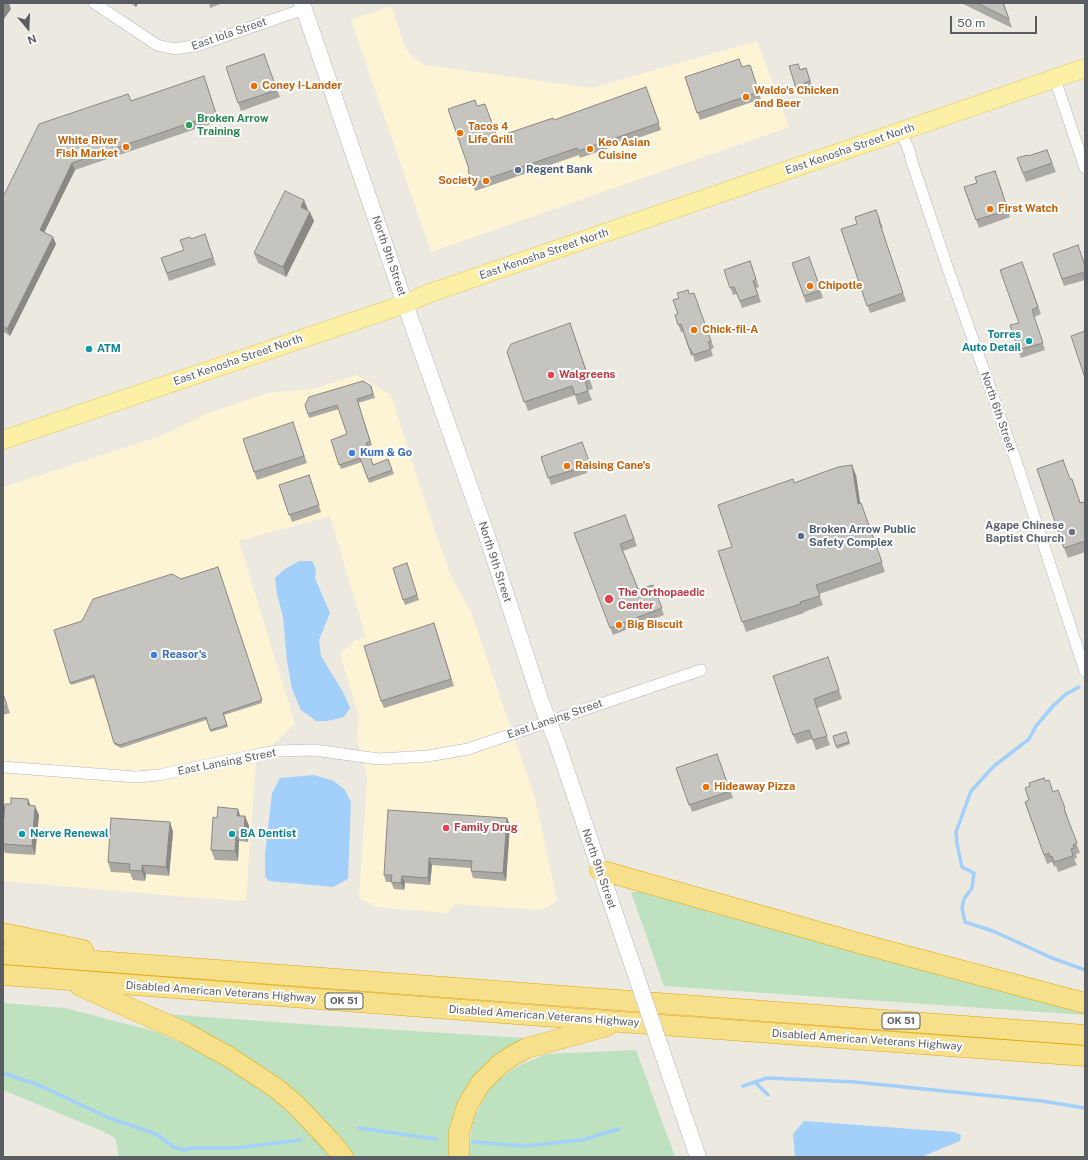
<!DOCTYPE html>
<html>
<head>
<meta charset="utf-8">
<style>
  body { margin:0 }
  #map { position:relative; width:1088px; height:1160px; overflow:hidden; background:#ebe9e0; font-family:"Public Sans",sans-serif }
  canvas { display:block }
  .frame { position:absolute; inset:0; border:4px solid #595c61; pointer-events:none }
  .north { position:absolute; left:8px; top:8px; width:40px; height:40px; -webkit-text-stroke:3px #fff; paint-order:stroke; rotate:161deg; font-size:11px; font-weight:700; line-height:16px; text-align:center; color:#595c61 }
  .north::after { content:''; display:block; margin:auto; width:14px; height:18px; background:#595c61; clip-path:polygon(50% 0,100% 100%,50% 72%,0 100%) }
  .scale { position:absolute; left:950px; top:16px; width:87px; height:18px; box-sizing:border-box; border:2px solid #595c61; border-top:0; padding-left:5px; font-size:12px; line-height:14px; white-space:nowrap; color:#595c61; -webkit-text-stroke:3px #fff; paint-order:stroke }
</style>
</head>
<body>
<div id="map">
<canvas width="1088" height="1160"></canvas>
<div class="frame"></div>
<div class="north">N</div>
<div class="scale">50 m</div>
</div>
<script>
const g = document.querySelector('canvas').getContext('2d');
g.lineJoin = 'round';
function fill(path, color) { g.fillStyle = color; g.fill(path, 'evenodd'); }
const poly = rows => new Path2D(rows.map(r => 'M' + r).join(''));
function stroke(path, color, width, dash) { g.strokeStyle = color; g.lineWidth = width; g.lineCap = dash ? 'butt' : 'round'; g.setLineDash(dash || []); g.stroke(path); }
function label(font, color, halo, rows, align = 'center') {
  g.font = font + ' "Public Sans",sans-serif'; g.lineWidth = 4; g.setLineDash([]); g.textBaseline = 'middle'; g.strokeStyle = halo; g.fillStyle = color; for (const [text, x, y, turn = 0] of rows) {
    g.save(); g.translate(x, y); g.rotate((+turn || 0) * Math.PI / 180); g.textAlign = isNaN(turn) ? turn : align; if (halo) g.strokeText(text, 0, 0); g.fillText(text, 0, 0); g.restore();
  }
}
fill(poly([
  [391,6,406,49,415,59,425,65,592,88,757,41,789,127,431,252,351,20],
  [357,375,391,395,429,514,451,576,471,612,535,798,557,901,542,910,455,904,448,913,377,907,359,898,367,777,357,739,359,717,340,654,354,641,366,637,330,516,239,541,295,724,256,761,246,901,188,897,3,881,3,487,161,436,206,414,268,393,313,389]
]), '#fcf4d5');
fill(poly([
  [631,892,644,892,1085,1010,1085,1015,664,986],
  [3,1003,65,1008,157,1032,212,1057,255,1082,307,1129,331,1157,119,1157,115,1138,102,1131,3,1090],
  [164,1014,316,1025,541,1039,492,1064,453,1157,350,1157],
  [636,1050,675,1157,469,1157,472,1122,490,1086,516,1067,546,1054]
]), '#bee2bf');
fill(poly([
  [299,561,312,561,316,569,315,578,330,613,319,640,321,656,343,692,350,708,344,717,327,721,316,721,301,710,292,689,287,661,283,617,277,594,275,578,285,569],
  [314,775,334,781,345,790,351,802,348,879,333,887,269,881,265,876,265,855,272,793,280,778],
  [804,1121,954,1132,961,1135,960,1141,921,1157,795,1157,793,1134]
]), '#a2d0fa');
stroke(poly([
  [1079,687,1066,694,1053,706,1036,726,1029,739,994,766,971,791,956,832,957,844,962,867,974,873,972,888,964,899,962,908,965,922,993,931,1052,958,1085,970],
  [3,1073,41,1086,109,1118,156,1134,174,1147,185,1150,192,1148,236,1148,301,1140],
  [756,1083,768,1095],
  [743,1086,767,1078,855,1082,1042,1101,1085,1108],
  [359,1128,436,1139],
  [473,1142,525,1146,582,1140,619,1129]
]), '#a2d0fa', 3.5);
const street = poly([
  [94,3,157,45,175,49,199,45,304,9],
  [1055,79,1085,168],
  [901,131,910,153,911,159,947,266,1018,467,1085,671],
  [3,767,136,777,159,775,260,754,277,751,314,750,379,759,428,756,468,749,701,670]
]);
const secondary = poly([
  [302,3,405,304,486,533,541,702,557,743,612,905],
  [686,1122,698,1157]
]);
const primary = poly([
  [3,440,405,304,427,294,1085,68]
]);
const highway = poly([
  [600,870,862,944,1085,1003],
  [3,933,83,950],
  [3,954,1085,1035],
  [3,975,621,1022,1085,1056],
  [80,986,184,1032,229,1057,276,1088,296,1105,331,1142,343,1157],
  [459,1157,459,1132,467,1106,480,1084,499,1065,512,1056,527,1048,607,1026]
]);
stroke(street, '#b3b6bb', 12);
stroke(secondary, '#b4b7bd', 17);
stroke(primary, '#eac75b', 19);
stroke(highway, '#e1a60b', 21);
stroke(street, '#fff', 11);
stroke(secondary, '#fff', 16);
stroke(primary, '#fbf0a6', 18);
stroke(highway, '#f7e08c', 20);
const secondaryBridge = poly([
  [612,905,686,1122]
]);
stroke(secondaryBridge, '#b4b7bd', 17, []);
stroke(secondaryBridge, '#fff', 16);
fill(poly([
  [130,3,138,3,136,7],
  [209,3,223,3,210,8],
  [961,3,1004,3,1012,28],
  [264,54,280,97,241,111,226,67],
  [750,65,761,99,700,120,685,77,742,67],
  [789,66,800,69,806,68,813,88,807,90,807,92,799,95],
  [204,76,219,121,75,170,44,232,56,244,10,336,4,332,3,334,3,197,131,101],
  [646,87,661,130,580,158,579,155,475,191,468,170,469,169,477,106,497,137,554,120],
  [1047,150,1056,172,1026,182,1017,158,1028,156],
  [998,178,1010,217,979,228,964,187,977,183],
  [308,210,307,211,314,221,286,277,258,263,254,253],
  [876,210,883,228,881,228,906,301,870,313,841,229,857,224],
  [205,234,216,265,169,281,161,258,184,250,191,239],
  [1053,254,1085,265,1085,280,1064,286],
  [809,257,823,298,806,303,792,263],
  [750,261,759,287,756,288,761,302,742,308,737,294,733,295,724,270],
  [1022,262,1041,314,1034,317,1045,350,1021,358,1010,325,1019,323],
  [694,293,714,348,711,349,713,356,695,362,693,355,691,356,683,332,681,332,675,315,678,314,689,294],
  [570,323,593,389,588,390,592,400,578,405,575,395,528,411,507,352],
  [371,386,375,398,358,403,372,445,367,447,373,465,388,459,394,474,369,483,362,462,341,469,331,440,347,434,339,409,309,418,305,405],
  [293,422,307,463,257,480,254,472],
  [582,442,591,468,586,470,587,473,551,485,541,457],
  [309,475,321,512,292,522,279,485],
  [856,475,860,504,861,503,885,572,819,594,823,605,804,612,804,613,746,632,718,551,732,547],
  [1070,479,1081,503,1085,502,1085,552,1068,558,1064,548],
  [625,515,637,546,623,551,638,589,653,585,664,615,613,635,574,533],
  [407,563,419,600,405,605,403,600],
  [218,567,262,703,224,715,228,727,211,732,206,720,121,748,115,745,94,678,71,685,54,630,82,621,181,579],
  [434,623,454,686,384,708,381,701],
  [828,657,842,699,817,708,830,745,816,750,812,739,797,744,793,735],
  [3,693,10,713,3,715],
  [846,732,850,744,837,749,833,736],
  [717,754,733,798,692,812,676,768],
  [1045,781,1053,792,1058,790,1068,818,1067,818,1080,853,1076,854,1077,858,1074,859,1077,865,1058,872,1056,866,1054,867,1052,862,1047,864,1025,802,1029,800],
  [31,806,39,815,35,855,5,853,3,847,3,844],
  [241,816,245,816,249,826,248,842,239,841,238,861,215,860,211,850,217,818],
  [507,818,510,825,506,881,473,878,471,871,471,868,432,865,430,885,405,883,404,890,394,889,391,882,386,882,384,875],
  [170,822,173,832,169,876,146,874,145,881,133,880,130,873,111,872,108,862]
]), '#aaa9a3');
fill(poly([
  [3,3,9,3,11,9,4,19,3,15],
  [134,3,138,3,136,7],
  [72,163,75,170,42,237,40,230],
  [304,200,308,210,304,217,301,207],
  [310,212,314,221,286,277,283,267],
  [53,237,56,244,10,336,7,329],
  [852,465,856,475,862,514,858,504],
  [28,799,32,809,28,805],
  [35,806,39,815,35,855,32,846],
  [238,809,241,818,237,816],
  [245,816,249,826,248,842,244,832],
  [507,818,510,825,506,881,503,873],
  [170,822,173,832,169,876,166,867],
  [236,832,239,841,238,861,235,851],
  [429,858,432,865,430,885,428,878],
  [142,865,146,874,145,881,142,871],
  [402,876,405,883,404,890,401,883]
]), '#8b8985');
const building = poly([
  [977,3,1003,3,1009,19,977,3],
  [264,54,277,90,238,103,226,67,264,54],
  [739,59,742,67,750,65,759,92,697,113,685,77,739,59],
  [798,64,800,70,806,68,810,81,804,83,805,85,796,88,789,66,798,64],
  [204,76,216,114,72,163,40,230,53,237,7,329,3,326,3,197,39,124,128,94,131,101,204,76],
  [646,87,659,123,578,151,577,148,472,184,468,170,469,169,448,109,475,100,477,106,485,104,497,137,553,118,554,120,646,87],
  [1047,150,1052,163,1023,173,1017,158,1027,155,1028,156,1047,150],
  [995,171,1008,210,976,220,964,187,977,183,975,177,995,171],
  [285,191,304,200,301,207,310,212,283,267,254,253,285,191],
  [876,210,880,221,879,221,903,293,867,306,841,229,857,224,855,217,876,210],
  [205,234,213,258,167,273,161,258,184,250,180,240,190,237,191,239,205,234],
  [1078,245,1085,266,1085,272,1062,279,1053,254,1078,245],
  [809,257,821,290,804,296,792,263,809,257],
  [750,261,756,279,753,281,758,295,740,301,734,287,730,288,724,270,750,261],
  [1022,262,1038,307,1032,310,1043,343,1018,350,1010,325,1019,323,1000,270,1022,262],
  [688,290,689,294,694,293,711,341,708,342,711,349,693,355,690,348,689,348,681,324,678,325,675,315,678,314,673,300,679,298,677,293,688,290],
  [570,323,589,380,585,381,588,391,575,395,572,386,524,402,507,352,511,344,570,323],
  [1085,331,1085,378,1071,336,1085,331],
  [363,381,371,386,373,394,357,399,370,441,366,443,373,465,388,459,392,470,368,479,360,458,339,465,331,440,347,434,337,405,308,414,305,405,309,397,363,381],
  [293,422,304,456,254,472,243,439,293,422],
  [582,442,589,461,584,463,585,466,548,478,541,457,582,442],
  [1063,460,1070,479,1072,479,1080,503,1085,502,1085,541,1064,548,1037,469,1063,460],
  [852,465,858,504,861,503,882,562,816,585,820,596,800,602,801,604,742,622,718,551,732,547,718,505,793,479,794,483,838,467,852,465],
  [309,475,319,505,289,515,279,485,309,475],
  [625,515,634,539,620,544,638,589,653,585,662,608,610,628,574,533,625,515],
  [407,563,417,595,403,600,393,568,407,563],
  [218,567,262,700,223,713,227,725,210,730,206,717,120,745,114,743,94,675,70,683,54,630,82,621,93,599,172,574,181,579,218,567],
  [434,623,451,679,381,701,364,646,434,623],
  [828,657,839,690,814,699,827,736,813,740,809,730,793,735,773,676,828,657],
  [3,694,7,705,3,707,3,694],
  [846,732,849,742,836,746,833,736,846,732],
  [717,754,730,791,689,805,676,768,717,754],
  [1044,778,1045,781,1049,780,1053,792,1058,790,1065,808,1064,809,1077,843,1073,845,1074,848,1071,849,1073,856,1054,862,1052,856,1050,857,1049,853,1044,855,1025,802,1029,800,1025,788,1030,786,1029,783,1044,778],
  [11,798,28,799,28,805,35,806,32,846,3,844,3,826,5,804,11,804,11,798],
  [218,807,238,809,237,816,245,816,244,832,236,832,235,851,211,850,213,817,217,818,218,807],
  [388,810,507,818,503,873,471,871,472,861,429,858,428,878,402,876,401,883,391,882,392,875,384,875,388,810],
  [111,818,170,822,166,867,142,865,142,871,129,870,130,864,108,862,111,818]
]);
fill(building, '#c6c4be');
stroke(building, '#8b8985', 1);
for (const [x, y, r, color] of [
  [254,86,4,"#e8710a"],
  [746,97,4,"#e8710a"],
  [189,125,4,"#2e9e5b"],
  [460,133,4,"#e8710a"],
  [126,147,4,"#e8710a"],
  [590,149,4,"#e8710a"],
  [518,170,4,"#5c6f8a"],
  [486,181,4,"#e8710a"],
  [990,209,4,"#e8710a"],
  [810,286,4,"#e8710a"],
  [694,330,4,"#e8710a"],
  [1029,341,4,"#0f9aa8"],
  [89,349,4,"#0f9aa8"],
  [551,375,4,"#e0444e"],
  [352,453,4,"#3f7fe0"],
  [567,466,4,"#e8710a"],
  [1072,532,4,"#6b7280"],
  [801,536,4,"#5c6f8a"],
  [609,599,5,"#e0444e"],
  [619,625,4,"#e8710a"],
  [154,655,4,"#3f7fe0"],
  [706,787,4,"#e8710a"],
  [446,828,4,"#e0444e"],
  [22,834,4,"#0f9aa8"],
  [232,834,4,"#0f9aa8"]
]) { const dot = new Path2D(); dot.arc(x, y, r, 0, 2 * Math.PI); g.fillStyle = color; g.fill(dot); stroke(dot, '#fff', 1.5); }
for (const [x, y, w] of [
  [344,1001,38],
  [901,1021,38]
]) { const box = new Path2D(); box.roundRect(x - w / 2, y - 8, w, 16, 3); g.fillStyle = '#fff'; g.fill(box); stroke(box, '#595c61', 1); }
label('bold 10px', '#595c61', null, [
  ["OK 51",344,1001],
  ["OK 51",901,1021]
]);
label('11px', '#595c61', '#fff', [
  ["East Iola Street",229,34,-19],
  ["East Kenosha Street North",850,149,-19],
  ["East Kenosha Street North",544,254,-19],
  ["North 9th Street",389,256,71],
  ["East Kenosha Street North",238,360,-19],
  ["North 6th Street",998,412,71],
  ["North 9th Street",495,562,72],
  ["East Lansing Street",555,719,-19],
  ["East Lansing Street",227,762,-11],
  ["North 9th Street",599,869,71],
  ["Disabled American Veterans Highway",221,992,4],
  ["Disabled American Veterans Highway",544,1016,4],
  ["Disabled American Veterans Highway",867,1040,4]
]);
label('bold 11px', '#c56008', '#fff', [
  ["Coney I-Lander",262,86],
  ["Waldo's Chicken",754,91],
  ["and Beer",754,104],
  ["Tacos 4",468,127],
  ["Life Grill",468,140],
  ["White River",118,141,"right"],
  ["Fish Market",118,154,"right"],
  ["Keo Asian",598,143],
  ["Cuisine",598,156],
  ["Society",478,181,"right"],
  ["First Watch",998,209],
  ["Chipotle",818,286],
  ["Chick-fil-A",702,330],
  ["Raising Cane's",575,466],
  ["Big Biscuit",627,625],
  ["Hideaway Pizza",714,787]
], 'left');
label('bold 11px', '#27864d', '#fff', [
  ["Broken Arrow",197,119],
  ["Training",197,132]
], 'left');
label('bold 11px', '#4e5e75', '#fff', [
  ["Regent Bank",526,170],
  ["Broken Arrow Public",809,530],
  ["Safety Complex",809,543]
], 'left');
label('bold 11px', '#0d838f', '#fff', [
  ["Torres",1021,335,"right"],
  ["Auto Detail",1021,348,"right"],
  ["ATM",97,349],
  ["Nerve Renewal",30,834],
  ["BA Dentist",240,834]
], 'left');
label('bold 11px', '#be3a42', '#fff', [
  ["Walgreens",559,375],
  ["The Orthopaedic",618,593],
  ["Center",618,606],
  ["Family Drug",454,828]
], 'left');
label('bold 11px', '#366cbe', '#fff', [
  ["Kum & Go",360,453],
  ["Reasor's",162,655]
], 'left');
label('bold 11px', '#5b616d', '#fff', [
  ["Agape Chinese",1064,526],
  ["Baptist Church",1064,539]
], 'right');
</script>
</body>
</html>
